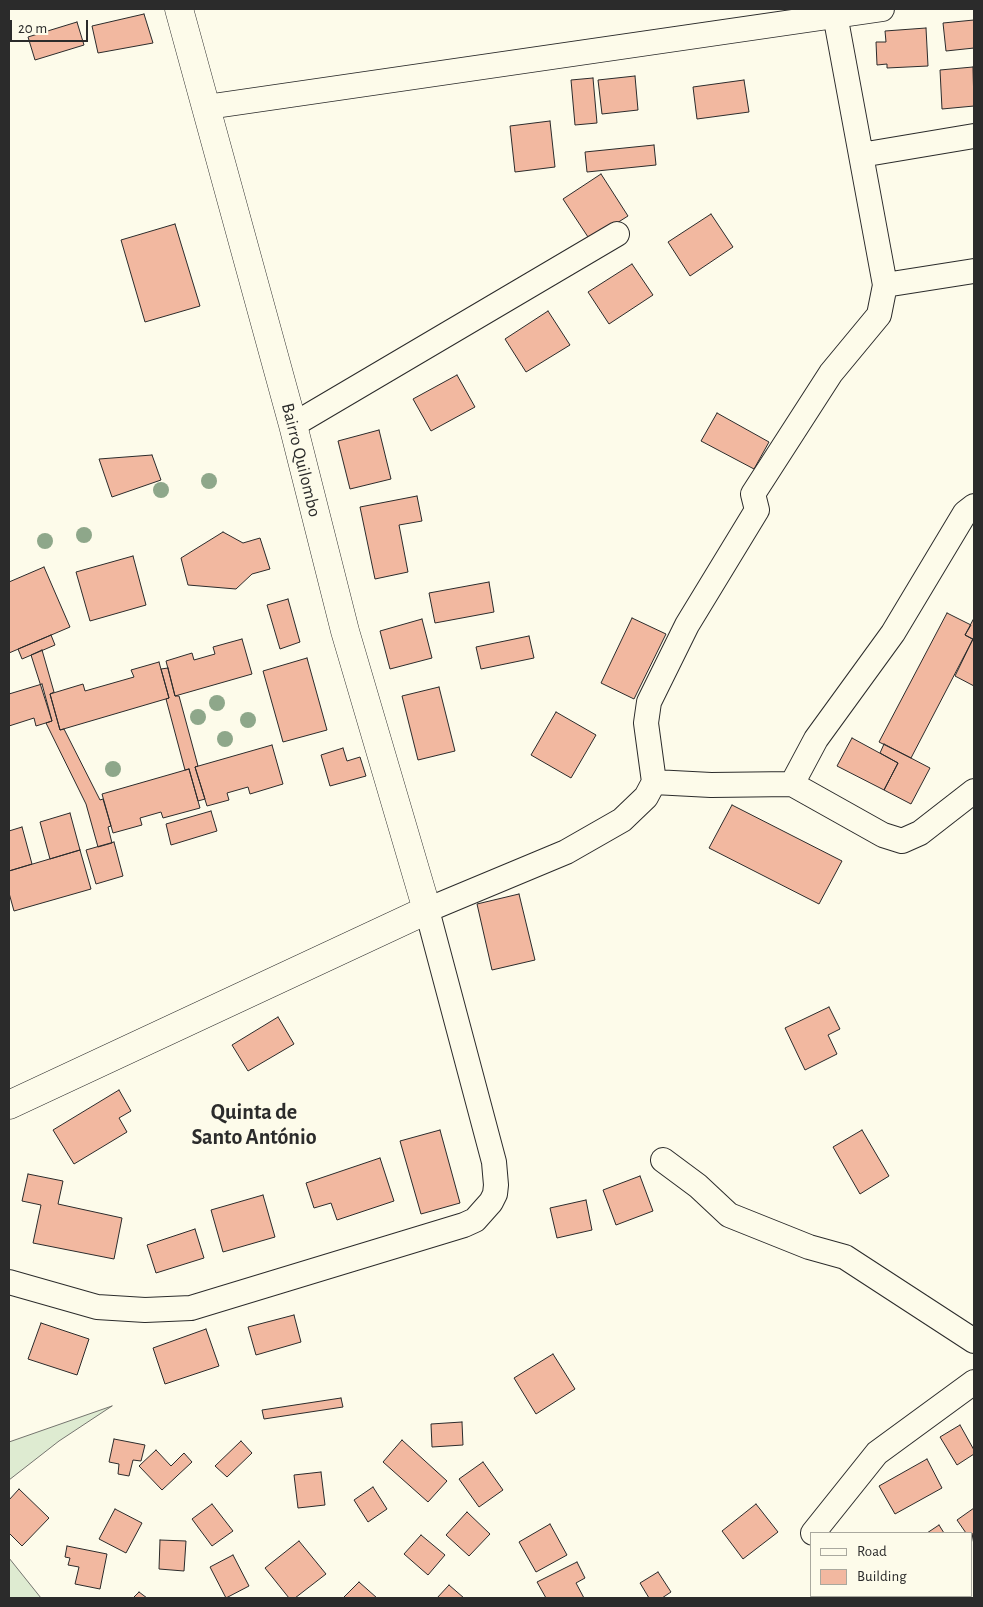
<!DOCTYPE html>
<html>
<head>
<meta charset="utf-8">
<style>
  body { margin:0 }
  #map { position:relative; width:983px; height:1607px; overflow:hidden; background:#fdfbea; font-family:"Alegreya Sans",sans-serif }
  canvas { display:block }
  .frame { position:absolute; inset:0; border:10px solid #2b2b2b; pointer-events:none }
  .legend { position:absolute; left:810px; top:1532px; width:162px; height:65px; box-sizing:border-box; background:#fdfbea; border:1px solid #a9a89e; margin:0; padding:6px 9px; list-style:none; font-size:15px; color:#2b2b2b }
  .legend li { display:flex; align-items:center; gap:10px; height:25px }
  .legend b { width:25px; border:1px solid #a9a89e }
  .scale { position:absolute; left:10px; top:20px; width:78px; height:22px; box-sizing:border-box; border:2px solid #2b2b2b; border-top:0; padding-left:6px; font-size:15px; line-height:18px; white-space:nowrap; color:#2b2b2b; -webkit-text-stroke:4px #fdfbea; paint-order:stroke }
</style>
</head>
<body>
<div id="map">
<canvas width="983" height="1607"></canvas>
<div class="frame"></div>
<ul class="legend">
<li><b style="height:6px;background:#fdfbea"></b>Road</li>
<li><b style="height:14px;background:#f2b8a0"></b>Building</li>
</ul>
<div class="scale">20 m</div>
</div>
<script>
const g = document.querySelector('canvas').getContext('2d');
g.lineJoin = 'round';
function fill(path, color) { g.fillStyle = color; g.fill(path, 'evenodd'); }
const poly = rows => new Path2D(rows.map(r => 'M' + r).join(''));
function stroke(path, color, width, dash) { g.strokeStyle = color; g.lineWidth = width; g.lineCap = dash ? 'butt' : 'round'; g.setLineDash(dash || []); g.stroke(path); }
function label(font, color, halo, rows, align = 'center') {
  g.font = font + ' "Alegreya Sans",sans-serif'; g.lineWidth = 4; g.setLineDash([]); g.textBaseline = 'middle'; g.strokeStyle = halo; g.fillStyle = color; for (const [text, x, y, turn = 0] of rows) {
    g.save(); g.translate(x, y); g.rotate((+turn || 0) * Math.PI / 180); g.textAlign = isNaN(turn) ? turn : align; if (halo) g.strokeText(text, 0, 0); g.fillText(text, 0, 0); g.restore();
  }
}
const green = poly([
  [112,1406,59,1441,9,1480,9,1442,112,1406],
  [9,1558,41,1598,9,1598,9,1558]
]);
fill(green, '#deebd1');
stroke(green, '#74746e', 1);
const building = poly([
  [144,14,153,43,98,53,92,26,144,14],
  [974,20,974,48,946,51,943,23,974,20],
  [77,22,84,45,35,60,28,37,77,22],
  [926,28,928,66,887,68,887,64,877,65,876,42,886,42,885,31,926,28],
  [973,67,974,106,942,109,940,70,973,67],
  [635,76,638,110,602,114,598,80,635,76],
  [593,78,597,123,575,125,571,80,593,78],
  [744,80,749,112,697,119,693,87,744,80],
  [550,121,555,167,515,172,510,126,550,121],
  [654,145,656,165,587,172,585,152,654,145],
  [601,174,628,216,590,240,563,199,601,174],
  [711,214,733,247,690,276,668,242,711,214],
  [175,224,200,306,145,322,121,240,175,224],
  [632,264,653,295,609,324,588,292,632,264],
  [548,311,570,345,526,372,505,339,548,311],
  [457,375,475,407,431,431,413,399,457,375],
  [717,413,769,442,754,469,701,441,717,413],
  [379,430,391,479,350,489,338,441,379,430],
  [152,455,161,480,112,497,99,459,152,455],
  [417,496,422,521,399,525,408,572,375,579,360,507,417,496],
  [223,532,243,543,260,538,270,569,252,574,236,589,188,585,181,558,223,532],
  [133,556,146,605,90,621,76,572,133,556],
  [44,567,70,627,9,653,9,582,44,567],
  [489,582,494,612,435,623,429,593,489,582],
  [288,599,300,642,280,649,267,605,288,599],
  [947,613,971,625,965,635,973,639,911,758,879,742,947,613],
  [632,618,666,634,634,699,601,683,632,618],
  [974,618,974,640,965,635,974,618],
  [422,619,432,658,390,669,380,631,422,619],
  [51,635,55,645,22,659,18,649,51,635],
  [529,636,534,658,481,669,476,647,529,636],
  [242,639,252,674,175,696,166,661,192,653,194,660,215,654,213,647,242,639],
  [973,639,974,640,974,686,955,676,973,639],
  [42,650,54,692,50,694,60,730,64,729,100,800,103,799,111,826,108,827,112,843,98,847,86,804,46,723,52,721,31,655,42,650],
  [307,658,327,730,283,742,263,671,307,658],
  [159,662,169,698,60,730,50,694,83,684,85,691,134,677,131,670,159,662],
  [168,668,175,696,179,696,198,766,195,767,205,799,198,801,189,769,185,770,166,699,169,698,161,669,168,668],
  [42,684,52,721,36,726,34,718,9,726,9,694,42,684],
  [439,687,455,751,418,760,402,696,439,687],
  [556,712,596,735,571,778,531,755,556,712],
  [852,738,898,763,884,790,837,766,852,738],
  [884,744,930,768,911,804,884,790,898,763,880,753,884,744],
  [272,745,283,784,250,794,248,787,227,793,229,800,207,806,195,767,272,745],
  [343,748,347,761,360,757,366,776,330,786,321,755,343,748],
  [189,769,200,808,163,818,161,812,140,818,142,825,113,833,102,794,189,769],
  [732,805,842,861,819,904,709,848,732,805],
  [211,811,217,831,171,845,166,824,211,811],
  [70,813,80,850,50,859,40,822,70,813],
  [22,827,32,864,9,871,9,831,22,827],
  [114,842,123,876,96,884,86,850,114,842],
  [80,850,91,889,14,911,9,893,9,871,80,850],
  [519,894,535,960,492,970,477,904,519,894],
  [829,1007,840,1029,828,1035,837,1054,805,1070,785,1028,829,1007],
  [278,1017,294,1044,248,1071,232,1045,278,1017],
  [119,1090,131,1111,119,1118,127,1132,74,1164,53,1130,119,1090],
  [440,1130,460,1203,421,1214,400,1141,440,1130],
  [862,1130,889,1176,860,1194,833,1147,862,1130],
  [380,1158,394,1201,337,1220,331,1203,314,1208,306,1183,380,1158],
  [28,1174,63,1181,58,1204,122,1218,114,1259,33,1243,41,1205,22,1201,28,1174],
  [640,1176,653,1211,616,1225,603,1190,640,1176],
  [263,1195,275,1237,223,1252,211,1210,263,1195],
  [586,1200,592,1230,557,1238,550,1208,586,1200],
  [195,1229,204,1258,156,1273,147,1245,195,1229],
  [294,1315,301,1342,256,1355,248,1327,294,1315],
  [41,1323,89,1339,77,1375,28,1359,41,1323],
  [206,1329,219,1366,165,1384,153,1348,206,1329],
  [553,1354,575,1389,536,1414,514,1378,553,1354],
  [341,1398,343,1407,264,1419,262,1410,341,1398],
  [462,1422,463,1445,432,1447,431,1424,462,1422],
  [960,1425,974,1450,974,1454,957,1465,940,1437,960,1425],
  [114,1439,145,1445,141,1461,133,1460,129,1476,118,1474,119,1464,109,1462,114,1439],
  [402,1440,447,1481,428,1502,383,1462,402,1440],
  [241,1441,252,1453,227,1477,215,1466,241,1441],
  [156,1450,171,1466,184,1453,192,1462,162,1490,139,1466,156,1450],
  [927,1459,942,1488,895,1514,879,1486,927,1459],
  [483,1462,503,1490,479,1507,459,1479,483,1462],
  [321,1472,325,1505,298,1508,294,1475,321,1472],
  [373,1487,387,1509,368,1522,354,1500,373,1487],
  [19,1489,49,1518,22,1546,9,1533,9,1500,19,1489],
  [212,1504,233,1531,212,1546,192,1519,212,1504],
  [756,1504,778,1532,743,1559,722,1531,756,1504],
  [974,1508,974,1545,972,1533,966,1533,957,1520,974,1508],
  [115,1509,142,1523,126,1553,99,1539,115,1509],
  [467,1512,490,1534,469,1556,446,1535,467,1512],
  [550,1524,567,1555,536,1572,519,1542,550,1524],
  [939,1525,944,1533,927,1533,939,1525],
  [421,1535,445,1555,428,1575,404,1554,421,1535],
  [160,1540,186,1541,184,1571,159,1569,160,1540],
  [299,1541,326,1574,295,1598,289,1598,265,1568,299,1541],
  [67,1546,107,1554,100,1589,75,1584,79,1567,68,1565,70,1558,65,1557,67,1546],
  [233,1555,249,1586,226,1598,210,1567,233,1555],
  [577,1562,585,1578,576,1583,584,1598,546,1598,537,1582,577,1562],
  [658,1572,671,1592,662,1598,649,1598,640,1583,658,1572],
  [359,1582,377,1598,343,1598,359,1582],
  [449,1585,464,1598,437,1598,449,1585],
  [139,1592,147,1598,133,1598,139,1592],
  [836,1596,869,1596,871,1598,838,1598,836,1596]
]);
fill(building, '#f2b8a0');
stroke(building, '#2b2b2b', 1);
const minor = poly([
  [207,107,882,9],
  [861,155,974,136],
  [885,285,974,271],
  [293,425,617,234],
  [654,782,711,785,792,784,883,835,902,841,920,833,974,791],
  [792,784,816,739,893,633,965,513,974,506],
  [663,1160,698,1186,729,1215,809,1247,845,1257,974,1341],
  [9,1282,97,1307,145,1310,191,1308,464,1225,475,1220,491,1202,495,1194,496,1185,494,1162,427,910,566,852,622,820,646,797,654,782,646,723,649,702,687,625,757,510,753,494,831,373,879,315,885,285,834,9],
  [813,1533,877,1453,974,1382]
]);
const tertiary = poly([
  [9,1105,427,910,345,631,293,425,179,9]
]);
stroke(minor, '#2b2b2b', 26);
stroke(tertiary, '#2b2b2b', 29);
stroke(minor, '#fdfbea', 24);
stroke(tertiary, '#fdfbea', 28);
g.fillStyle = '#8ea78a';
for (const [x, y] of [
  [209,481],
  [161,490],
  [84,535],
  [45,541],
  [217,703],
  [198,717],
  [248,720],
  [225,739],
  [113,769]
]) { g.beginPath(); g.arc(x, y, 8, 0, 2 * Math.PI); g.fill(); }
label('18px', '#2b2b2b', '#fdfbea', [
  ["Bairro Quilombo",301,460,76]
]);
label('bold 22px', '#2b2b2b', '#fdfbea', [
  ["Quinta de",254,1112],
  ["Santo António",254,1137]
]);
</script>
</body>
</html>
